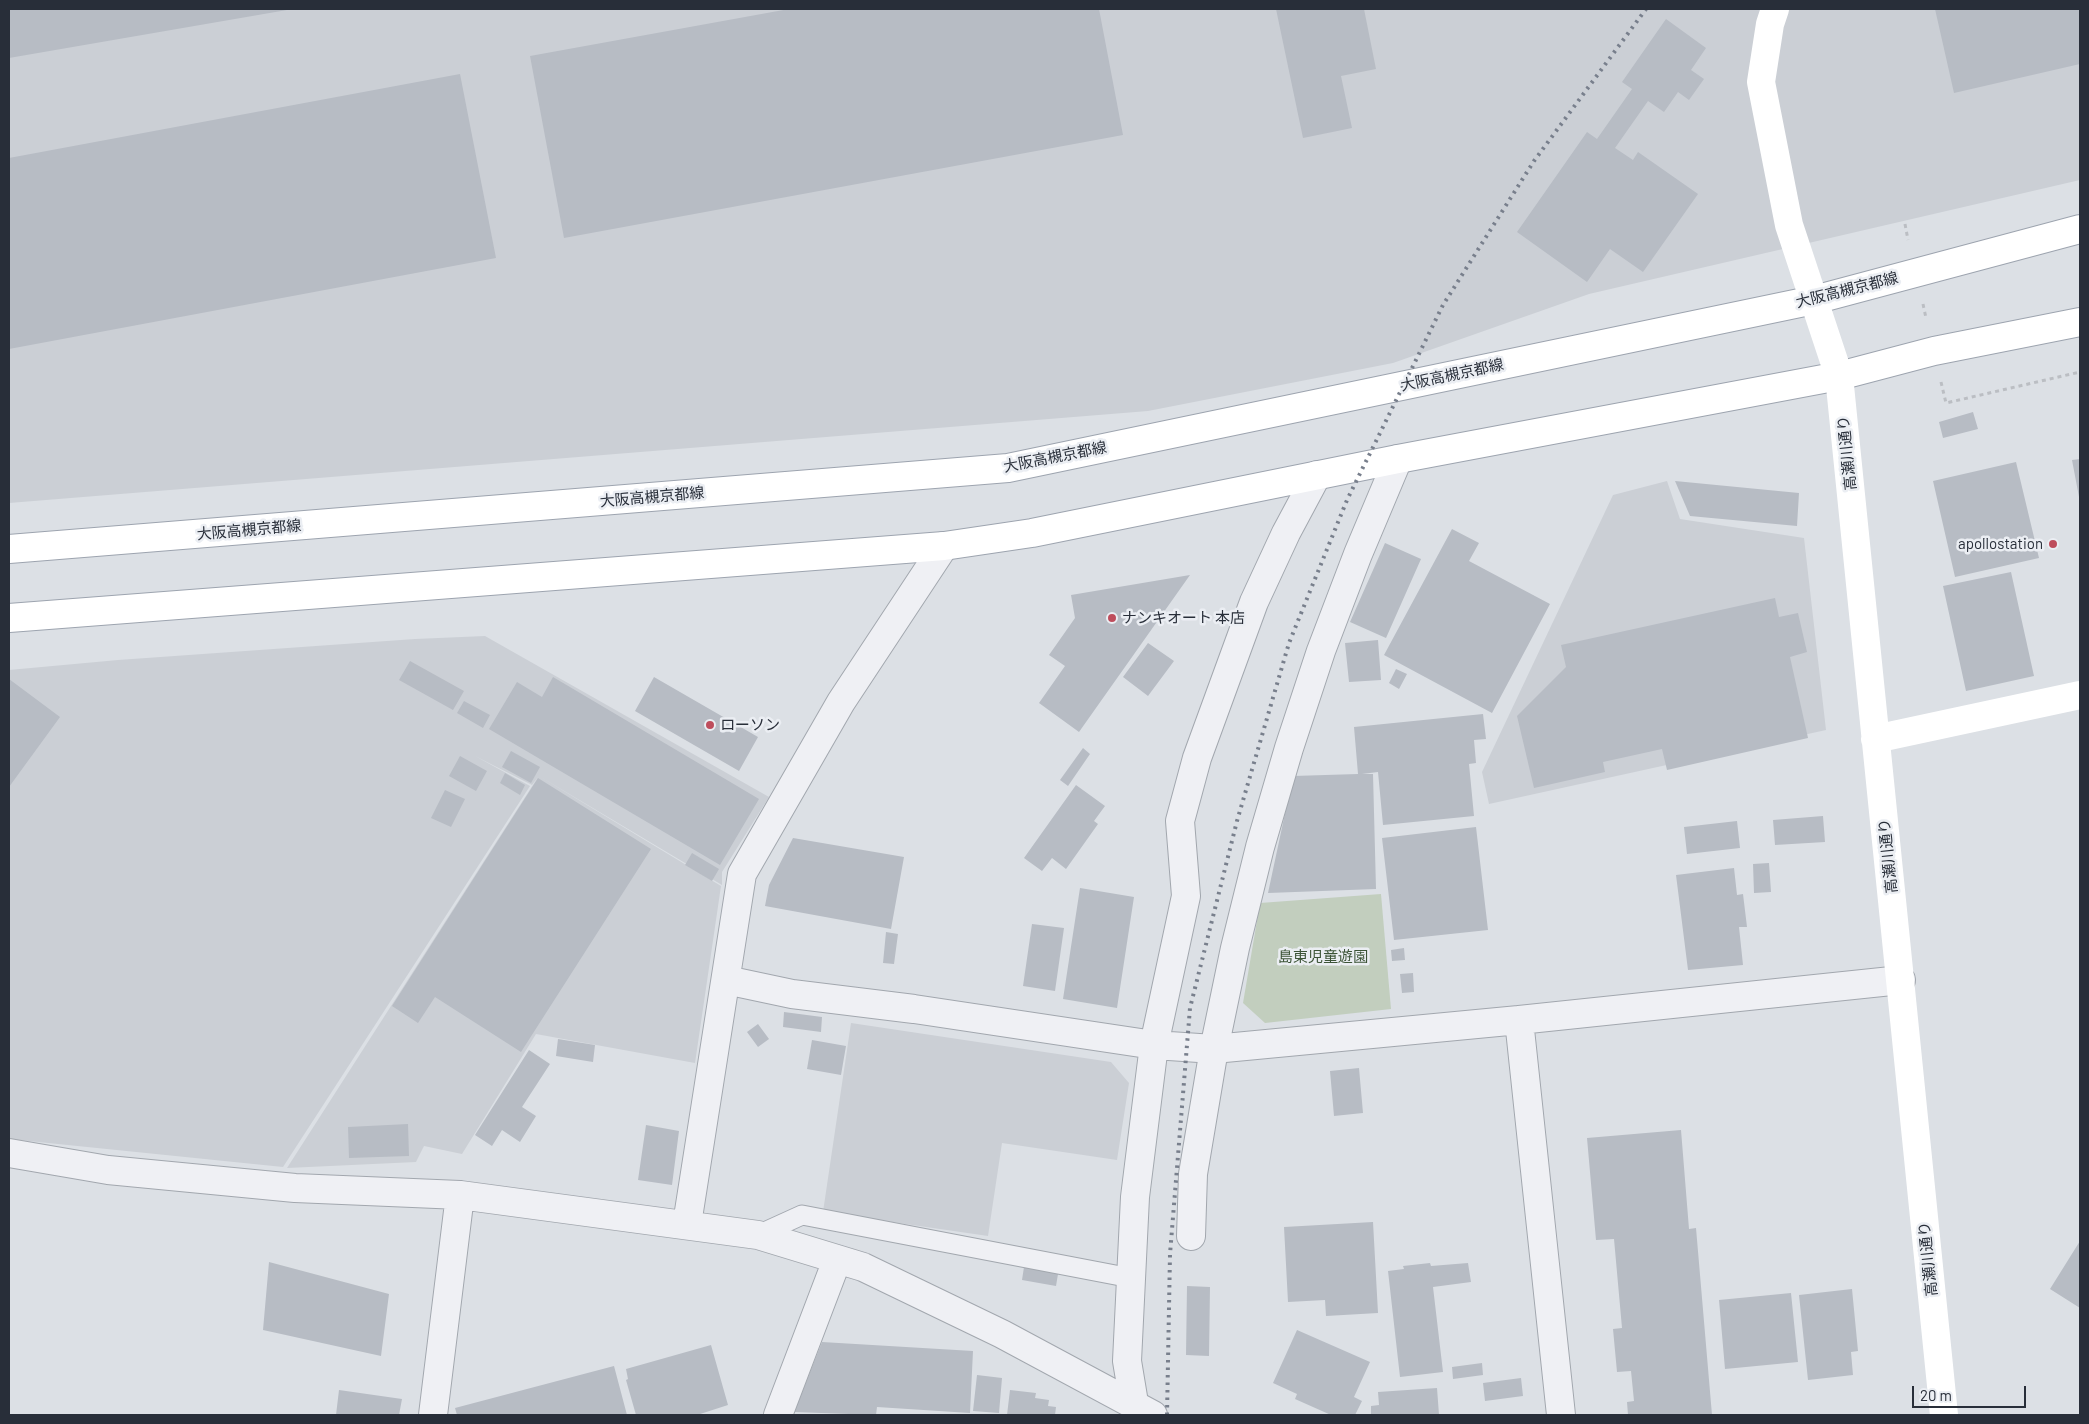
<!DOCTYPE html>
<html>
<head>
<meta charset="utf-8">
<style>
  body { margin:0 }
  #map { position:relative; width:2089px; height:1424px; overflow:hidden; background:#dce0e5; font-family:Barlow,sans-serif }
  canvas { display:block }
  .frame { position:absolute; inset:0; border:10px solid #282e39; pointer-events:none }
  .scale { position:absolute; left:1912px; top:1386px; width:114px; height:22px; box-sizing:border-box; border:2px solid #282e39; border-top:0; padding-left:6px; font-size:15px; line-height:18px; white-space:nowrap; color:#282e39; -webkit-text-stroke:4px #ebeef3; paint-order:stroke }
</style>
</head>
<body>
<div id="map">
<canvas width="2089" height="1424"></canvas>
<div class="frame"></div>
<div class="scale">20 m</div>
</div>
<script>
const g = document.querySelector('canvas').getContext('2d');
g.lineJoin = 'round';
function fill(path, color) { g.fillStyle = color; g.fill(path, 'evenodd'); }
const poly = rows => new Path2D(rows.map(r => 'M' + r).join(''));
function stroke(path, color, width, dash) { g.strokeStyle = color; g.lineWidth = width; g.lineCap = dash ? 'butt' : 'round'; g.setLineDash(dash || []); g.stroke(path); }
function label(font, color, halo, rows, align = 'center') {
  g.font = font + ' Barlow,"Noto Sans JP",sans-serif'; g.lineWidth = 5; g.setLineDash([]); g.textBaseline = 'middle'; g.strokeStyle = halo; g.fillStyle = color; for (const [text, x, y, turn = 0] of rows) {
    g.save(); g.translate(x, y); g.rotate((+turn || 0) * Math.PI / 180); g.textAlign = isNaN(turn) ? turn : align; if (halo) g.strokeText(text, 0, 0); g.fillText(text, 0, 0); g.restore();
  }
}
fill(poly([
  [9,9,2080,9,2080,180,1589,294,1393,363,1148,411,9,503],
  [1667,481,1680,519,1804,538,1826,730,1489,804,1482,772,1613,495],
  [485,636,769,797,722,872,722,885,539,776,721,886,695,1063,536,1034,462,1154,424,1146,416,1162,287,1168,538,777,532,785,475,756,530,786,283,1167,9,1139,9,670,118,660,415,639],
  [851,1023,1111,1062,1129,1083,1117,1160,1002,1143,988,1236,823,1212]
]), '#cbcfd5');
fill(poly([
  [1381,894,1391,1009,1265,1023,1243,1003,1260,903]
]), '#c2cebe');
fill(poly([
  [9,9,287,9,287,10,9,58],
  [789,9,1099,9,1123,135,564,238,530,56],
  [1276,9,1364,9,1376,69,1341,76,1352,128,1303,138],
  [1935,9,2080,9,2080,64,1954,93],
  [1666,19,1706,48,1691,70,1704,79,1689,100,1678,92,1664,112,1648,101,1615,148,1633,160,1638,152,1698,194,1643,272,1610,249,1587,282,1517,232,1587,132,1597,139,1632,89,1622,82],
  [460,74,496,258,9,349,9,158],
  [1973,412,1978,429,1943,438,1939,422],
  [2080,459,2080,497,2079,497,2072,460],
  [2016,462,2039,558,1955,577,1933,481],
  [1675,481,1799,493,1797,526,1690,516],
  [1452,529,1479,543,1469,561,1550,604,1492,713,1384,655],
  [1385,543,1421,559,1386,638,1350,622],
  [2011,572,2034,676,1966,691,1943,586],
  [1190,575,1079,732,1039,703,1065,666,1049,655,1075,618,1071,595],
  [1775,598,1779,617,1798,613,1807,652,1790,657,1808,738,1667,770,1662,749,1603,762,1605,772,1534,788,1517,716,1566,667,1561,645],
  [1378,640,1381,680,1349,682,1345,643],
  [1148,643,1174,661,1148,696,1123,677],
  [410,661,464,691,453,710,399,680],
  [1396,669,1407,674,1399,689,1389,683],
  [553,677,759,799,720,865,489,729,517,682,542,697],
  [654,677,758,737,739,771,635,711],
  [9,679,60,717,9,787],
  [464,701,490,715,483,728,457,713],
  [1483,714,1486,739,1474,740,1476,763,1469,764,1474,816,1383,825,1378,772,1362,774,1373,774,1376,889,1268,893,1293,776,1358,774,1354,727],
  [1083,748,1090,754,1068,786,1060,780],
  [511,751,540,767,531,783,502,767],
  [460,756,487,771,476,791,449,776],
  [505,773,525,785,520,795,500,783],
  [538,778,651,849,521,1052,435,997,418,1023,392,1006],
  [1076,785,1105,806,1094,821,1098,824,1066,869,1052,858,1042,871,1024,858],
  [445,790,465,799,451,827,431,818],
  [1823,816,1825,842,1775,845,1773,820],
  [1737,821,1740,848,1687,854,1684,827],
  [1476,827,1488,930,1394,940,1382,838],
  [793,838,904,857,891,929,765,906,769,885],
  [692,853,719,869,712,881,685,865],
  [1769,863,1771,892,1754,893,1753,864],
  [1734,868,1737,895,1743,894,1747,927,1739,927,1743,965,1688,970,1676,875],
  [1080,888,1134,897,1117,1008,1063,999],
  [1032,924,1064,928,1055,991,1023,986],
  [886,932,898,934,894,964,883,963],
  [1404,948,1405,960,1392,961,1391,950],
  [1413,973,1414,992,1402,993,1400,974],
  [784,1012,822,1017,821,1032,783,1027],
  [758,1024,769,1039,758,1047,747,1032],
  [558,1039,595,1045,593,1062,556,1056],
  [812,1040,846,1046,841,1075,807,1069],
  [529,1050,550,1064,522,1107,536,1116,520,1142,502,1130,492,1146,475,1135],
  [1359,1068,1363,1113,1334,1116,1330,1071],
  [408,1124,409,1156,349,1158,348,1127],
  [646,1125,679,1131,672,1185,638,1180],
  [1681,1130,1689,1229,1696,1228,1712,1415,1628,1415,1627,1402,1634,1401,1631,1371,1617,1372,1613,1329,1622,1328,1614,1239,1596,1240,1587,1138],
  [1373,1222,1378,1313,1326,1316,1325,1300,1288,1302,1284,1227],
  [2080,1241,2080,1308,2050,1289],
  [269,1262,389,1294,381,1356,263,1330],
  [1430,1263,1431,1266,1468,1263,1471,1282,1433,1287,1443,1372,1400,1377,1388,1271,1404,1269,1403,1266],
  [1024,1267,1058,1274,1056,1286,1022,1280],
  [1187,1286,1210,1287,1209,1356,1186,1355],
  [1852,1289,1858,1351,1851,1352,1853,1375,1808,1380,1799,1295],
  [1791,1293,1798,1362,1725,1369,1719,1300],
  [1297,1330,1370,1362,1354,1397,1362,1401,1355,1415,1331,1415,1295,1399,1297,1394,1273,1383],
  [822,1342,973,1351,970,1413,877,1407,876,1415,794,1412],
  [711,1345,728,1405,697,1415,636,1415,626,1380,628,1379,626,1369],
  [1482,1363,1483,1375,1453,1379,1452,1367],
  [614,1366,627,1415,457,1415,455,1408],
  [977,1375,1002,1378,999,1413,973,1411],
  [1521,1378,1523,1396,1485,1401,1483,1383],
  [1437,1388,1439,1415,1371,1415,1371,1406,1379,1405,1378,1392],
  [339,1390,402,1399,399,1415,336,1415],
  [1010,1390,1036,1393,1035,1398,1049,1400,1048,1406,1056,1407,1055,1415,1007,1415]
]), '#b7bcc4');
const lane = poly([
  [758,1235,802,1215,1131,1278]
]);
const street = poly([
  [726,980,792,994,914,1009,1154,1045,1214,1049,1519,1020,1901,980],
  [1519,1020,1561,1415],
  [9,1153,108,1170,295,1188,460,1195,758,1235,863,1267,1002,1334,1153,1415],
  [687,1224,742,874,841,702,944,546],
  [1191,1236,1193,1174,1214,1049,1235,948,1260,847,1289,748,1321,651,1358,554,1398,459],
  [433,1415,460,1195],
  [778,1415,837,1260],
  [1136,1415,1127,1361,1135,1197,1154,1045,1186,896,1180,821,1197,758,1254,602,1286,533,1317,475]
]);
const primary = poly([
  [9,549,1008,468,1814,300,2080,229],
  [9,618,944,546,1032,533,1398,459,1839,376,1934,351,2080,322]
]);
stroke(lane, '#a2a7ae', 21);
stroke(street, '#a2a7ae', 30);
stroke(primary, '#9da4af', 30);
stroke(poly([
  [1905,224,1908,240],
  [1923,304,1926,318],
  [1941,382,1946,403,2080,372]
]), '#bbbec3', 3, [4, 4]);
stroke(lane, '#eff0f4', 19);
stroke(street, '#eff0f4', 28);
stroke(poly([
  [1775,9,1770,24,1761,82,1789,225,1839,376,1944,1415],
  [1875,739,2080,695]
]), '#fff', 28);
stroke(primary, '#fff', 28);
stroke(poly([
  [1167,1415,1170,1254,1190,1008,1237,821,1289,643,1347,500,1443,305,1534,161,1646,9]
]), '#787f8c', 4, [2.5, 5]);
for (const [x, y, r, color] of [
  [2053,544,5,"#be4d5c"],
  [1112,618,5,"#be4d5c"],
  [710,725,5,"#be4d5c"]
]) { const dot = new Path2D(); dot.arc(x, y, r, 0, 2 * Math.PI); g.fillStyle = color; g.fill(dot); stroke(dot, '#ebeef3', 2); }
label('15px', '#282e39', '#ebeef3', [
  ["大阪高槻京都線",1847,290,-14],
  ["大阪高槻京都線",1452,375,-12],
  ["高瀬川通り",1847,453,-96],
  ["大阪高槻京都線",1055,457,-11],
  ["大阪高槻京都線",652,497,-5],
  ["大阪高槻京都線",249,530,-5],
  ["高瀬川通り",1888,856,-96],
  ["高瀬川通り",1928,1259,-96]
]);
label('15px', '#282e39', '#ebeef3', [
  ["apollostation",2043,544,"right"],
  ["ナンキオート 本店",1122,618],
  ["ローソン",720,725]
], 'left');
label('15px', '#3c5437', '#ebeef3', [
  ["島東児童遊園",1323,957]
]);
</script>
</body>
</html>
